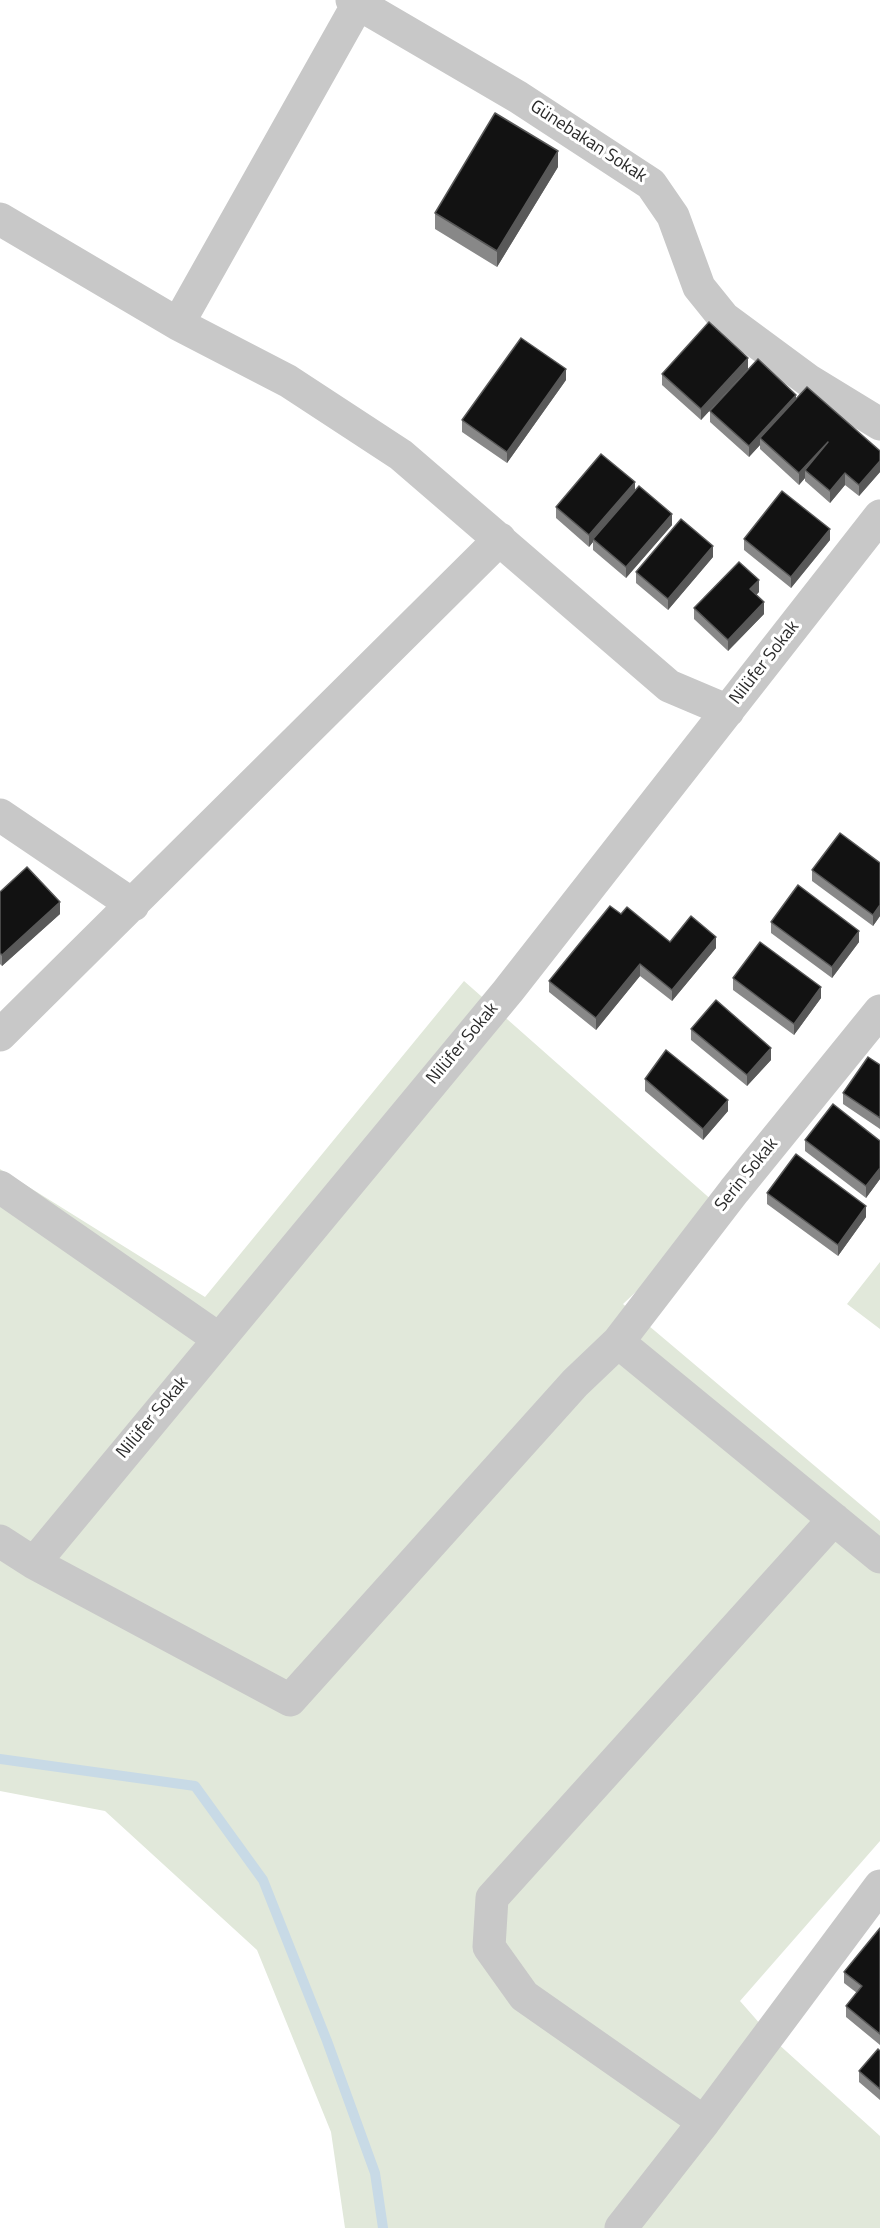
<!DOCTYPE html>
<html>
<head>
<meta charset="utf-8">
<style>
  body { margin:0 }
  canvas { display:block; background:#fff }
</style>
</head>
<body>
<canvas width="880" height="2228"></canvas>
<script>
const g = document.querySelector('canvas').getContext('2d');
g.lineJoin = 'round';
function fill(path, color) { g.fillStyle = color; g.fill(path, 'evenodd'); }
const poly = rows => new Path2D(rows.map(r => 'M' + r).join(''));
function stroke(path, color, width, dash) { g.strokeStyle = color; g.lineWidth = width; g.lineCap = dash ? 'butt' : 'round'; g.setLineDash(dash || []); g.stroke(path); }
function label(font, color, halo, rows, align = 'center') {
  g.font = font + ' "Titillium Web",sans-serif'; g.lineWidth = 6; g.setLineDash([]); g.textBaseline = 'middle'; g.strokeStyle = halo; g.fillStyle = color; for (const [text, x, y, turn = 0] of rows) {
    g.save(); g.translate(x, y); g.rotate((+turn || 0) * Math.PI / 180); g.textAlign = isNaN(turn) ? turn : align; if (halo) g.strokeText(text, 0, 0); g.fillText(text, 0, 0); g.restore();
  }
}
fill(poly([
  [464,981,723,1210,623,1304,880,1521,880,1841,740,2001,776,2042,880,2136,880,2228,345,2228,331,2132,257,1950,105,1811,0,1791,0,1169,205,1297],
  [880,1262,880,1329,847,1304]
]), '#e1e8da');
stroke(poly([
  [0,1759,195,1786,263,1880,327,2041,375,2173,383,2228]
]), '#c8dae6', 10);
stroke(poly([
  [352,0,518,97,651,184,673,216,699,287,724,318,808,380,880,424],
  [0,219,178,324,288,381,401,455,669,686,728,711],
  [178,324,358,4],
  [0,815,133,905],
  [0,1035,500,539],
  [0,1187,219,1339],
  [618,1342,880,1557],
  [0,1541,34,1563,290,1700,575,1383,618,1342,734,1191,880,1011],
  [34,1563,508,991,880,516],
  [704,2122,524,1996,489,1947,492,1898,834,1519],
  [621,2228,704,2122,880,1886]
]), '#c8c8c8', 33);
fill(poly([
  [558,167,497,267,435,229,435,213],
  [748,369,701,420,662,385,662,374],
  [566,380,507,463,462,432,462,420],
  [796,398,880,451,880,472,859,496,845,485,830,503,805,481,805,478,799,485,760,449,760,445,749,457,710,422,710,411],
  [635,491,672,525,626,578,593,550,593,542,589,547,556,518,556,507],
  [744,539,830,540,791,588,744,550],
  [713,557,668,610,636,583,636,572],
  [759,592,756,595,764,614,728,651,694,619,694,608],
  [880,863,880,916,873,926,812,881,812,870],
  [0,892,60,914,2,966,0,964],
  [621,914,670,942,716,948,672,1001,640,976,596,1030,549,992,549,981],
  [771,922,859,942,832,978,771,933],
  [733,978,821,998,794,1035,733,990],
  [691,1029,771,1060,747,1086,691,1040],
  [880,1065,880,1129,843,1104,843,1093],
  [645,1079,728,1111,703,1140,645,1091],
  [805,1140,880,1141,880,1179,866,1198,805,1151],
  [767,1193,866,1217,838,1256,767,1204],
  [880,1928,880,2045,846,2017,846,2006,857,1993,844,1983,844,1972],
  [880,2051,880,2100,859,2082,859,2071]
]), '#888');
fill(poly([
  [558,151,558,167,497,267,497,251],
  [748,358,748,369,701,420,701,409],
  [566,369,566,380,507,463,507,452],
  [796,395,796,406,760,438,760,445,749,457,749,446],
  [828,442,805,470,805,478,799,485,799,473],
  [880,461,880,472,859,496,859,485],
  [845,473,845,485,830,503,830,491],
  [635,482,635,494,593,539,593,542,589,547,589,535],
  [672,514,672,525,626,578,626,567],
  [830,529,830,540,791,588,791,577],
  [713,546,713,557,668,610,668,599],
  [759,580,759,592,750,601,750,589],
  [764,602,764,614,728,651,728,640],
  [60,902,60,914,2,966,2,955],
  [880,905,880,916,873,926,873,915],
  [859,931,859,942,832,978,832,967],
  [716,937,716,948,672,1001,672,990],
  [640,964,640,976,596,1030,596,1018],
  [821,987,821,998,794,1035,794,1024],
  [771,1048,771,1060,747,1086,747,1075],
  [728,1100,728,1111,703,1140,703,1129],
  [880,1168,880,1179,866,1198,866,1186],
  [866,1206,866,1217,838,1256,838,1245]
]), '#595959');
const building = poly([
  [495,113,558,151,497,251,435,213,495,113],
  [709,322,748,358,701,409,662,374,709,322],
  [521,338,566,369,507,452,462,420,521,338],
  [758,359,796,395,749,446,710,411,758,359],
  [807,387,880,451,880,461,859,485,845,473,830,491,805,470,828,442,799,473,760,438,807,387],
  [601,454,635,482,589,535,556,507,601,454],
  [639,486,672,514,626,567,593,539,639,486],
  [782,491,830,529,791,577,744,539,782,491],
  [681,519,713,546,668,599,636,572,681,519],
  [739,562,759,580,750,589,764,602,728,640,694,608,739,562],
  [840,833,880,863,880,905,873,915,812,870,840,833],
  [27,867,60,902,2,955,0,953,0,892,27,867],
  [798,885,859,931,832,967,771,922,798,885],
  [610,906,621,914,627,907,670,942,691,916,716,937,672,990,640,964,596,1018,549,981,610,906],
  [760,942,821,987,794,1024,733,978,760,942],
  [716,1000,771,1048,747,1075,691,1029,716,1000],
  [666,1050,728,1100,703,1129,645,1079,666,1050],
  [868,1057,880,1065,880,1118,843,1093,868,1057],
  [833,1104,880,1141,880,1168,866,1186,805,1140,833,1104],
  [796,1154,866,1206,838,1245,767,1193,796,1154],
  [880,1928,880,2034,846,2006,862,1986,844,1972,880,1928],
  [878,2049,880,2051,880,2089,859,2071,878,2049]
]);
fill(building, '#121212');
stroke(building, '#595959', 1.5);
label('18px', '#2b2b2b', '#fff', [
  ["Günebakan Sokak",588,142,33],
  ["Nilüfer Sokak",765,663,-52],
  ["Nilüfer Sokak",463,1044,-50],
  ["Serin Sokak",747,1175,-51],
  ["Nilüfer Sokak",153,1418,-50]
]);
</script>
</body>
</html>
